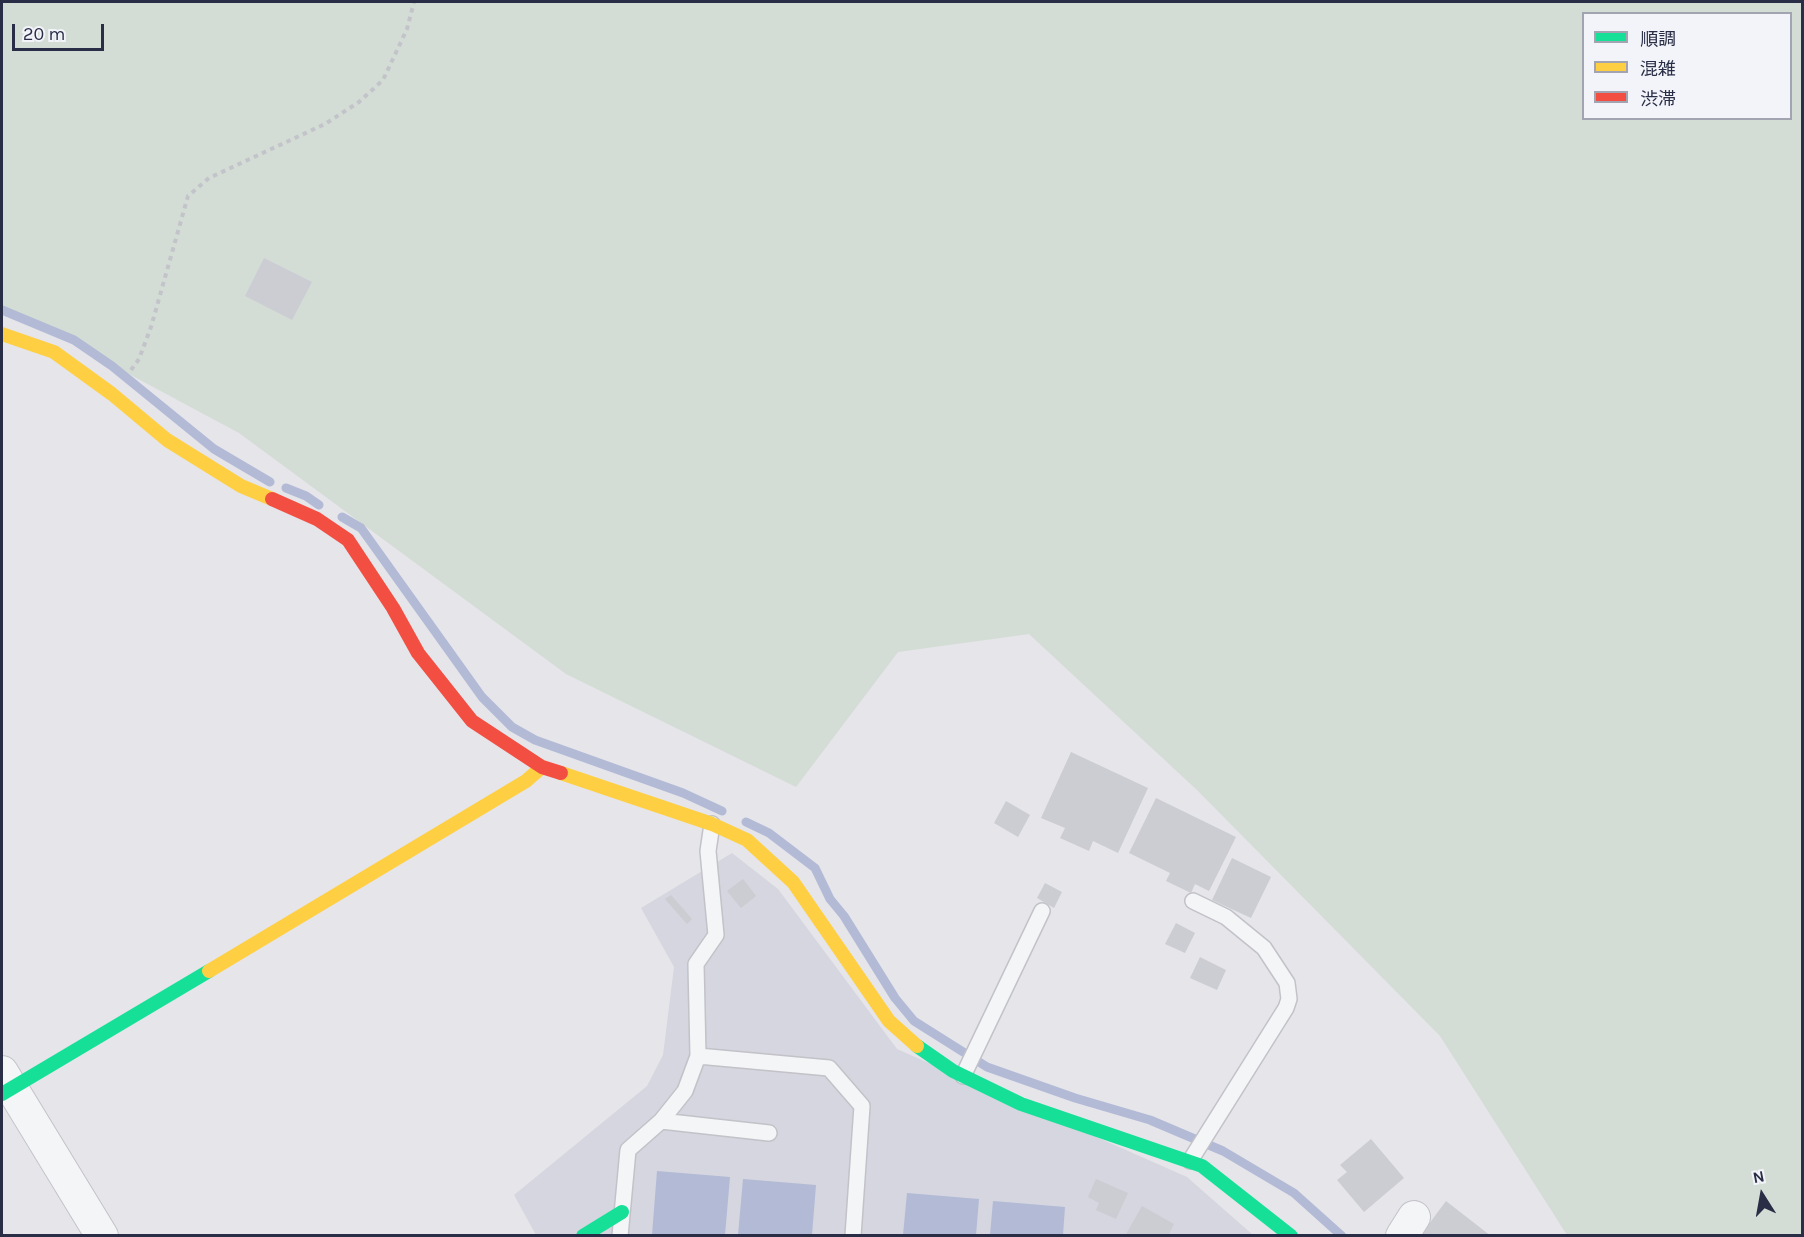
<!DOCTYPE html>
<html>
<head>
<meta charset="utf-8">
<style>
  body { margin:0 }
  #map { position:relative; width:1804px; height:1237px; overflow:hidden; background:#e5e5ea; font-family:Karla,"Noto Sans JP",sans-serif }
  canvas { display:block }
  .frame { position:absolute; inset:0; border:3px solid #292d46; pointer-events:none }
  .legend { position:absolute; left:1582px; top:12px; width:210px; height:108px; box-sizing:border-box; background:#f3f4f9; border:2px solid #a2a4b1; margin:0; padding:8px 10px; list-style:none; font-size:18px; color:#292d46 }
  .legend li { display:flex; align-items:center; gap:12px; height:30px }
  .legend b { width:30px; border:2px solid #a2a4b1 }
  .north { position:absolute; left:1732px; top:1165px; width:60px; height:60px; -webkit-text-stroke:4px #f3f4f9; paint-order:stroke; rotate:349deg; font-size:16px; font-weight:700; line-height:24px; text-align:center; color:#292d46 }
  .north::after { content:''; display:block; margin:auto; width:21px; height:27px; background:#292d46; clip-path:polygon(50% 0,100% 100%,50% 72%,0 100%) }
  .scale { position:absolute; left:12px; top:24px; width:92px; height:27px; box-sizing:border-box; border:3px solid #292d46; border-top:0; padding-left:8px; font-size:18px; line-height:21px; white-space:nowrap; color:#292d46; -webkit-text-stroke:4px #f3f4f9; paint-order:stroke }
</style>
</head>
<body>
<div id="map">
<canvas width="1804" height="1237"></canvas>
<div class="frame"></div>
<ul class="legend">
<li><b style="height:8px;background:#16e098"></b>順調</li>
<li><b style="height:8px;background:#ffcf43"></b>混雑</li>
<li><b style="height:8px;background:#f24e42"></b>渋滞</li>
</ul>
<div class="north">N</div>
<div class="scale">20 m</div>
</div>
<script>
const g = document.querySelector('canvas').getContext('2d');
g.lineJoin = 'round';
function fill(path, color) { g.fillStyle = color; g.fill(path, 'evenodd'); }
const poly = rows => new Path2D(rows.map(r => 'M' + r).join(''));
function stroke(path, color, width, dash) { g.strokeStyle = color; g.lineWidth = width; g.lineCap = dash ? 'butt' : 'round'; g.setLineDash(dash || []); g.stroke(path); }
fill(poly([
  [732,853,778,889,897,1049,1187,1177,1253,1235,536,1235,514,1195,647,1086,663,1055,674,967,641,908]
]), '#d5d6df');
fill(poly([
  [2,2,1802,2,1802,1235,1567,1235,1440,1036,1198,791,1029,634,898,652,796,787,566,674,239,433,2,306],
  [1584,14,1790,14,1790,118,1584,118]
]), '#d3ddd5');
fill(poly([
  [657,1171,730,1177,725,1235,652,1235],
  [743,1179,816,1185,812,1235,738,1235],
  [907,1193,979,1199,976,1235,903,1235],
  [993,1201,1065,1207,1063,1235,990,1235]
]), '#b2bad6');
stroke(poly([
  [2,310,74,340,112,366,214,449,270,482],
  [286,488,306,496,319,505],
  [342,517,361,528,482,697,512,727,535,740,683,793,722,811],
  [746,822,769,833,815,868,830,899,844,916,895,998,914,1021,987,1067,1075,1098,1150,1120,1223,1151,1294,1193,1342,1236]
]), '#b2bad6', 9);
fill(poly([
  [264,258,312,282,292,320,245,296],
  [1071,752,1148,788,1118,853,1093,841,1089,851,1060,838,1065,828,1041,818],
  [1156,798,1236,837,1209,891,1195,884,1191,893,1166,881,1170,873,1129,853],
  [1006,801,1030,815,1018,837,994,823],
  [1232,858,1271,877,1251,918,1212,900],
  [743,879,756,896,741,908,727,891],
  [1045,883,1062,892,1054,908,1037,898],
  [671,895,692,919,687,924,665,899],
  [1176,923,1195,933,1185,953,1165,944],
  [1200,957,1226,970,1217,990,1190,978],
  [1371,1139,1404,1178,1364,1212,1337,1180,1347,1172,1340,1165],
  [1096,1179,1128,1193,1116,1219,1096,1210,1099,1203,1088,1197],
  [1446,1201,1491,1236,1420,1236],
  [1142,1206,1174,1224,1168,1236,1125,1236]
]), '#cccdd2');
const lane = poly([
  [698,1056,829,1068,862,1106,853,1236],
  [963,1076,1042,911],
  [661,1121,769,1133],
  [1190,1161,1286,1008,1289,999,1287,983,1264,948,1226,917,1193,901],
  [620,1236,628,1150,661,1121,685,1091,698,1056,696,964,716,935,708,851,712,824]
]);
const street = poly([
  [2,1072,102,1236],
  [1402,1236,1414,1217]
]);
stroke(lane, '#c2c2c8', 18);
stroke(street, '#c2c2c8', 34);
stroke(poly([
  [131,370,139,359,151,327,188,196,209,178,325,124,359,102,383,80,407,29,414,2]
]), '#c3c4ca', 4, [4.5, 4.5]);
stroke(lane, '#f4f5f7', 15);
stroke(street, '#f4f5f7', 32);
stroke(poly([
  [917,1046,953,1071,1021,1104,1202,1166,1291,1236],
  [2,1094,209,971],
  [583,1236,622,1212]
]), '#16e098', 14);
stroke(poly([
  [2,334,54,352,112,394,167,440,241,486,272,499],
  [561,773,712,824,747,840,793,882,889,1021,917,1046],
  [209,971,526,781,542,767]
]), '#ffcf43', 14);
stroke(poly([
  [272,499,317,519,348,540,393,608,418,653,472,721,542,767,561,773]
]), '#f24e42', 14);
</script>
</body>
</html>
